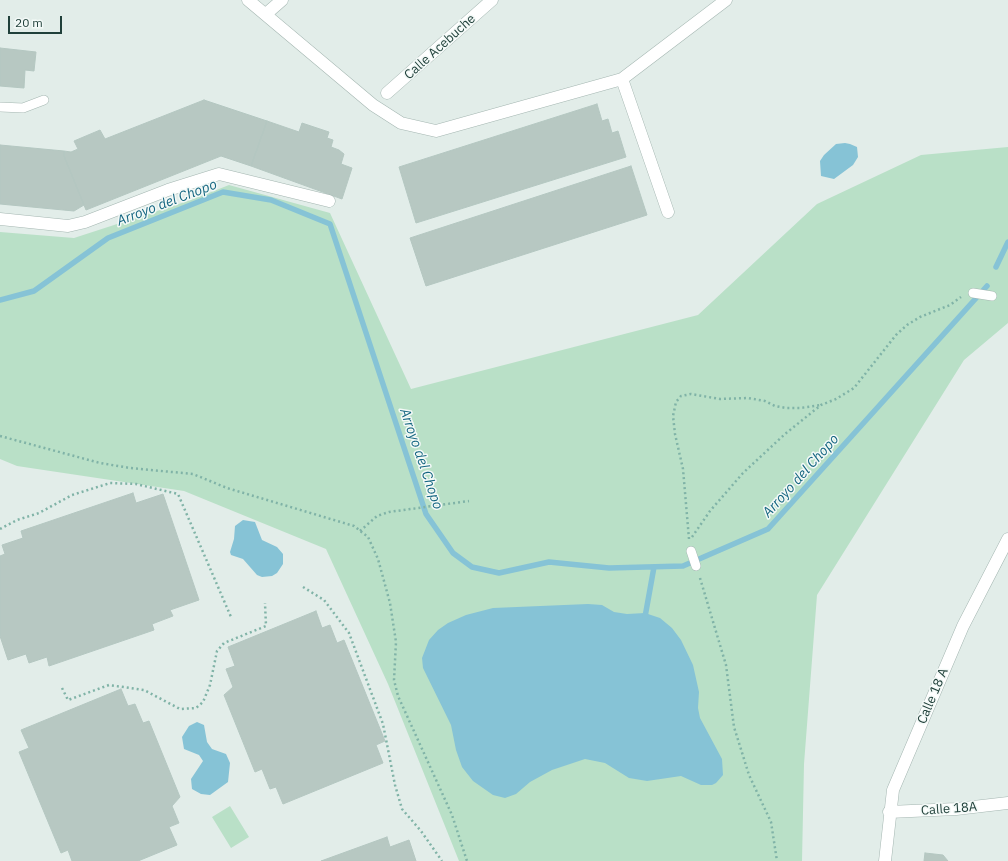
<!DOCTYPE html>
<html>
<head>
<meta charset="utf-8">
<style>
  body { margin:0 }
  #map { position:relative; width:1008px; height:861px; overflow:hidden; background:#e2ede9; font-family:"IBM Plex Sans",sans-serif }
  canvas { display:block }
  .scale { position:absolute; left:8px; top:16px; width:54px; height:18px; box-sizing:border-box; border:2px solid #20403a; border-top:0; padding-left:5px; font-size:12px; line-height:14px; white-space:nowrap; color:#20403a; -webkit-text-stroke:3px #f3f9f7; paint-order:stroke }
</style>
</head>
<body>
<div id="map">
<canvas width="1008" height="861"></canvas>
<div class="scale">20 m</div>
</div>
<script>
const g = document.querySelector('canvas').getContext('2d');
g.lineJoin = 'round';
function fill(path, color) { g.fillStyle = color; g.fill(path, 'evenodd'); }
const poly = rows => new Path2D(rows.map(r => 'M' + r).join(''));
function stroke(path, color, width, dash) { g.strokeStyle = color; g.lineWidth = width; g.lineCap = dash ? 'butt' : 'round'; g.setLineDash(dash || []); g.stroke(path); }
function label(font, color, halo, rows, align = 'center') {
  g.font = font + ' "IBM Plex Sans",sans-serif'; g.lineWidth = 3; g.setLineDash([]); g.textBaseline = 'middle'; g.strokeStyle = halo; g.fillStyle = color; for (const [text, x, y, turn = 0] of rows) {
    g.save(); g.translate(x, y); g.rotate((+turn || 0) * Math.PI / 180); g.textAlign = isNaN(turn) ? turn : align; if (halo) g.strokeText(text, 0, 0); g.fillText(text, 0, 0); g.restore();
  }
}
fill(poly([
  [1008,147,1008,323,964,360,817,595,804,764,802,861,459,861,388,684,326,549,184,491,17,466,0,459,0,232,74,238,191,200,229,185,330,213,411,389,698,315,817,204,921,155],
  [230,806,249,837,231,848,212,817]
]), '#b9e0c7');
fill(poly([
  [845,143,850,144,857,147,858,157,853,165,834,179,821,176,820,161,824,155,836,144],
  [243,520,255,522,262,540,277,547,283,554,283,564,277,573,272,576,262,577,257,575,243,559,231,555,230,552,234,539,235,526],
  [588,604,602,605,614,612,627,614,645,613,660,618,672,628,681,640,693,665,699,692,698,708,700,718,722,759,723,775,716,783,712,785,701,785,681,776,647,781,629,778,605,763,585,759,552,770,530,782,516,794,505,798,493,795,473,781,462,767,456,750,451,725,423,668,422,658,429,640,438,630,448,623,466,615,493,608],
  [197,722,204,725,207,742,212,749,226,754,230,763,228,782,210,795,201,794,192,789,191,779,203,761,199,755,184,749,182,737,189,726]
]), '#86c3d6');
stroke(poly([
  [996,267,1008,242],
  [0,300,34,291,108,238,223,192,271,200,330,224,426,514,453,553,472,567,499,573,549,562,609,568,683,566,768,529,987,286],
  [645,617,654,567]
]), '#86c3d6', 5.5);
const building = poly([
  [0,48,36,52,34,71,25,70,24,88,0,86,0,48],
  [204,100,267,121,251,166,221,156,86,210,64,156,64,151,71,152,78,149,74,141,100,130,105,139,204,100],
  [597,104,602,121,608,119,612,133,618,131,626,157,416,223,399,167,597,104],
  [267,121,299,132,302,123,329,132,327,138,333,140,331,147,339,150,344,154,341,164,352,168,342,199,251,166,267,121],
  [0,145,64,151,64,156,84,205,74,211,0,204,0,145],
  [631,166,647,215,426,286,410,238,631,166],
  [133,493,136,503,163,494,199,600,170,610,173,616,152,624,154,630,49,666,47,657,29,663,26,654,8,660,0,636,0,556,5,554,2,545,23,538,21,531,133,493],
  [316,611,322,628,330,625,337,643,344,640,385,741,376,745,383,763,283,804,276,787,270,789,262,769,255,772,224,695,233,687,226,669,235,666,228,647,316,611],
  [121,689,128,706,135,704,143,723,149,721,180,797,172,806,179,823,169,827,177,845,138,861,72,861,68,850,61,853,19,752,29,748,21,730,121,689],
  [387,837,390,847,409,840,416,861,321,861,387,837],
  [925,853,943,855,948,861,924,861,925,853]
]);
fill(building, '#b7c8c2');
stroke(building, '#b4c7c1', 1);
const lane = poly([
  [0,107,23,108,44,100],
  [973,293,992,296],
  [691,551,696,566]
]);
const street = poly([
  [248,0,373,105,401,123,436,131,622,79,726,0],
  [266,14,282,0],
  [622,79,668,212],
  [387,93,492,0],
  [0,219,68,226,85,222,168,190,219,174,329,201],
  [889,812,956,809,1008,803],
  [885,861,893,790,963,626,1008,539]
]);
stroke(lane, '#a4b6b1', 10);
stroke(street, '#a4b6b1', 13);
stroke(poly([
  [0,436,100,463,130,468,193,474,227,488,354,526,368,537,378,559,390,603,396,642,394,680,398,696,452,815,467,861],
  [0,529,17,520,39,513,72,495,110,483,136,484,178,494,231,617],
  [360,531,377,516,389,512,469,501],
  [692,537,710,511,743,473,785,434,821,405,836,399,854,388,896,335,907,325,920,317,950,305,961,297],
  [689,539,683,469,675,434,673,416,676,402,681,396,691,394,720,399,748,398,765,401,775,406,786,408,800,408,821,405],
  [700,578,726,665,734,727,749,775,771,822,777,861],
  [303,587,324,600,349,633,383,724,395,785,402,809,421,831,442,861],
  [62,688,68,700,109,685,144,690,180,709,196,708,203,702,210,685,217,651,224,643,266,626,265,603]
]), '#80b3a7', 2.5, [2, 3]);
stroke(lane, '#fff', 9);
stroke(street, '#fff', 12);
label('13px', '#20403a', '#f3f9f7', [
  ["Calle Acebuche",440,47,-42],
  ["Calle 18 A",933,696,-67],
  ["Calle 18A",949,809,-4]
]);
label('italic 14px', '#156681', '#f3f9f7', [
  ["Arroyo del Chopo",167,203,-21],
  ["Arroyo del Chopo",421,459,71],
  ["Arroyo del Chopo",801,476,-48]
]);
</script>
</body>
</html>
